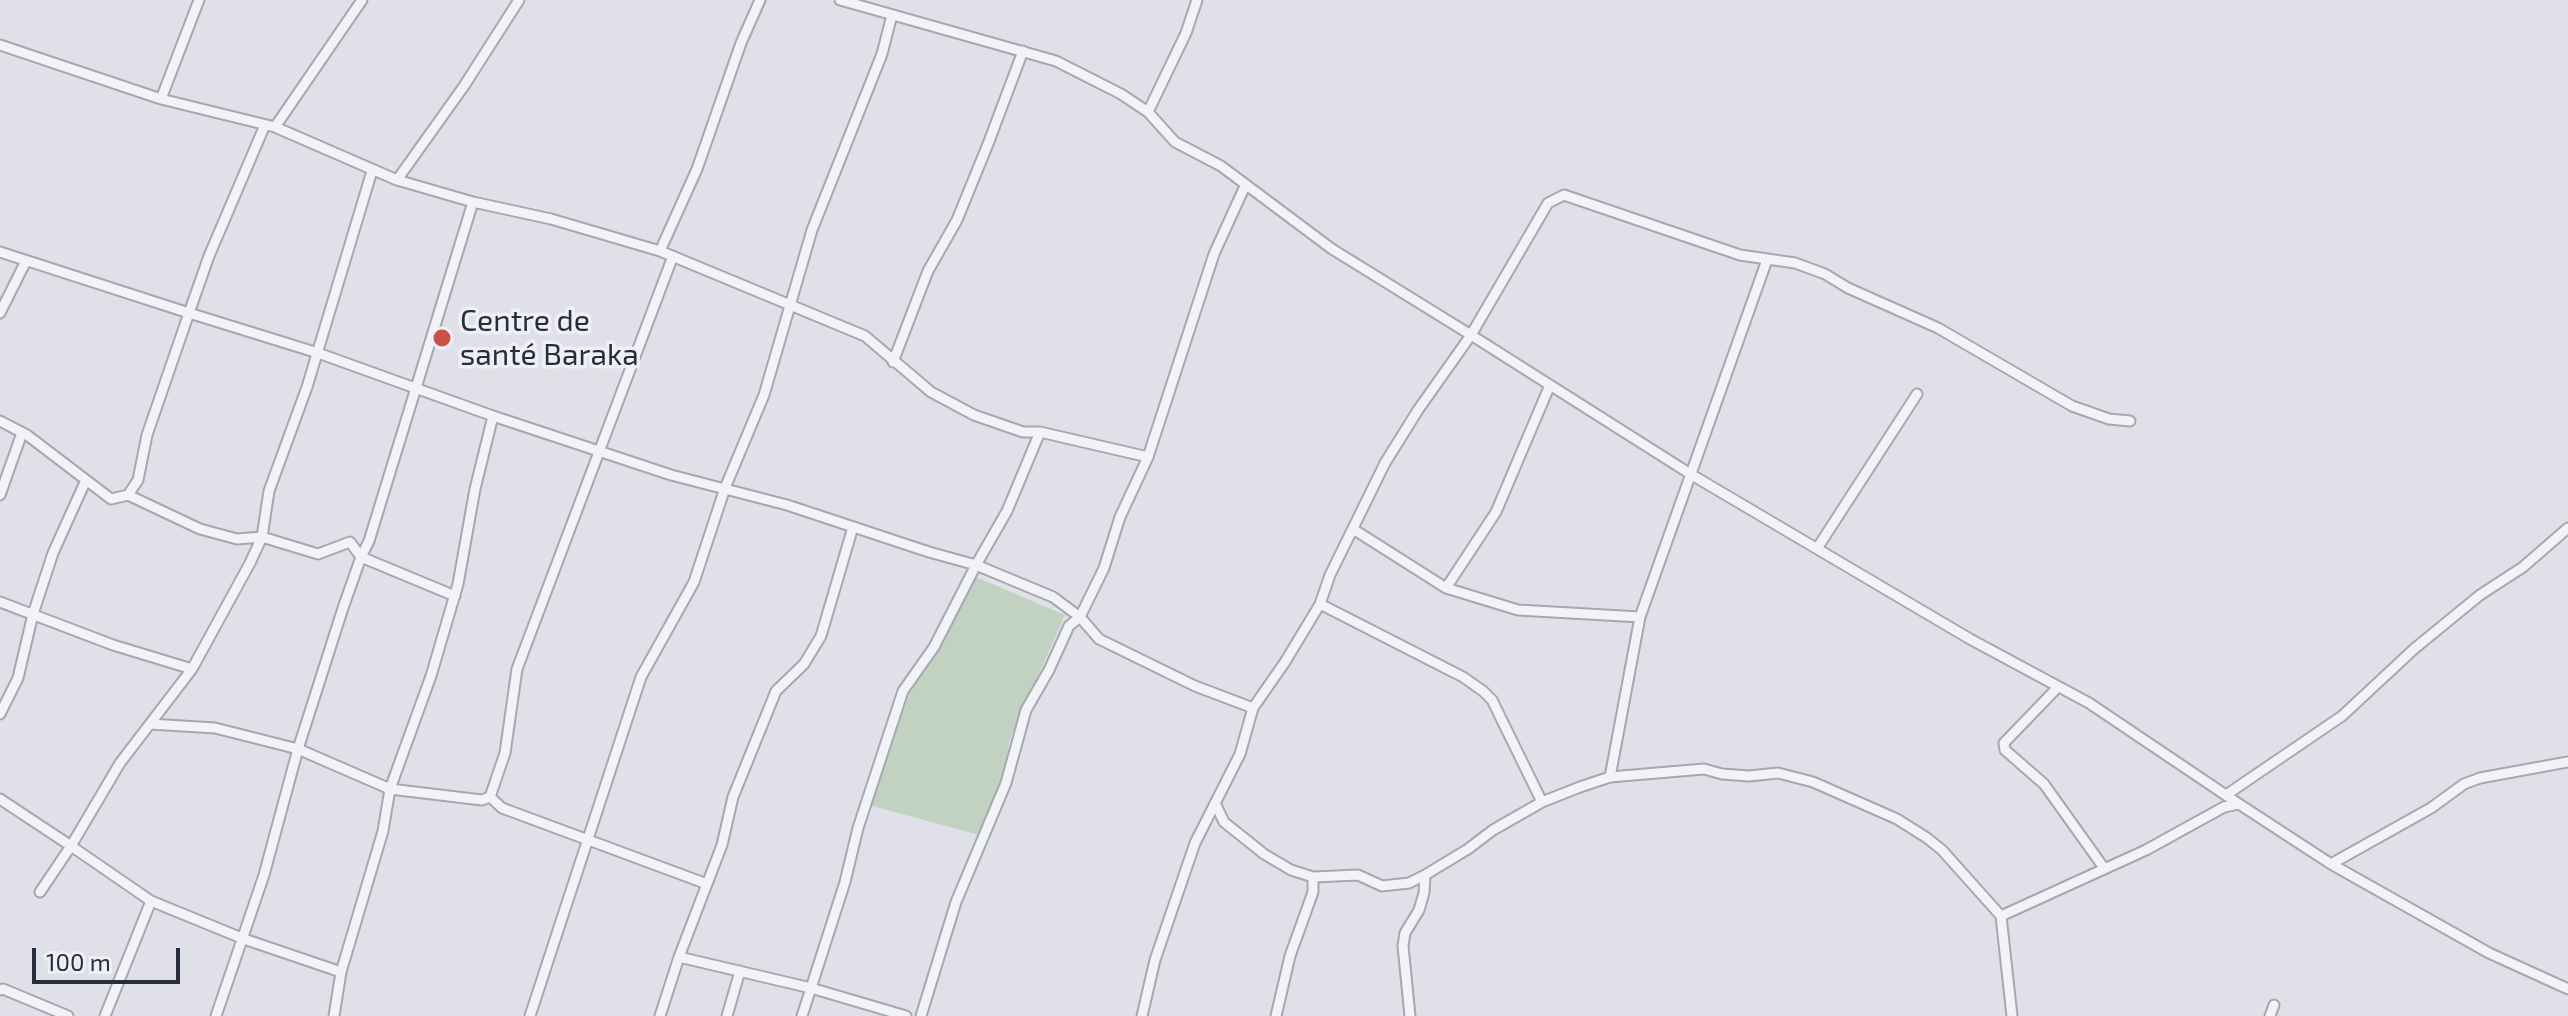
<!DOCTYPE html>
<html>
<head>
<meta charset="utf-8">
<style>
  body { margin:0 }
  #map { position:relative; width:2568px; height:1016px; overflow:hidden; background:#e0e1e8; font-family:"Exo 2",sans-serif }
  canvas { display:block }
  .scale { position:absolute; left:32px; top:948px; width:148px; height:36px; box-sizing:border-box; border:4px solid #292c3f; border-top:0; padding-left:10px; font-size:24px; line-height:28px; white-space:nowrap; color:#292c3f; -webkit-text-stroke:6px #eff0f6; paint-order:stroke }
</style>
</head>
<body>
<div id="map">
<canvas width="2568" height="1016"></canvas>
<div class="scale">100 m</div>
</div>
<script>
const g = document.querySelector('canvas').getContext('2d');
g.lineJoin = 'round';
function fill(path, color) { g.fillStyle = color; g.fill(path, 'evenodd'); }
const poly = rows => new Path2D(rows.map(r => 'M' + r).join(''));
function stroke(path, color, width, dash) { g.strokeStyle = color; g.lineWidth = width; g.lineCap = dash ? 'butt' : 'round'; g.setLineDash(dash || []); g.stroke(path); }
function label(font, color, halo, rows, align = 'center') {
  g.font = font + ' "Exo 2",sans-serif'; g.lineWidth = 7; g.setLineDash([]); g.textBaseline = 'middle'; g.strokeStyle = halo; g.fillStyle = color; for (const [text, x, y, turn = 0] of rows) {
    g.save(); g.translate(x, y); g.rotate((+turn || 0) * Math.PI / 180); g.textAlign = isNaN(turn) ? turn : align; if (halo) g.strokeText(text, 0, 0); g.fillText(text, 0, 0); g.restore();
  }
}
fill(poly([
  [976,577,1065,615,1009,742,1004,777,979,835,869,805,914,681,941,644]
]), '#c1d2c1');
const minor = poly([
  [840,0,1056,61,1121,94,1148,112,1175,142,1221,166,1332,249,1471,335,1548,203,1564,195,1740,255,1795,263,1825,274,1848,288,1938,328,2072,406,2109,419,2130,421],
  [0,45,161,99,275,127,397,180,473,202,551,219,660,251,865,336,931,392,974,415,1023,432,1040,432,1148,457],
  [161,99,199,0],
  [1148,112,1186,33,1197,0],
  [265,125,209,256,189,313,318,353,493,416,671,475,787,505,929,552,976,565,1053,597,1080,617,1099,639,1195,686,1253,708],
  [275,127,362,0],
  [397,180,464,86,519,0],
  [473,202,369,541,361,557,343,608,298,749,390,789,482,800,490,797,505,753,517,669,673,256],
  [660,251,697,169,741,43,760,0],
  [0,252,189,313,147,435,138,480,128,495,111,499,27,435,0,421],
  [0,313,26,261],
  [893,362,928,271,957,220,988,144,1023,51],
  [0,495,22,433],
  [128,495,200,529,237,539,262,537,318,554,350,542,361,557,455,596],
  [1353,529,1446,588,1518,610,1640,617],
  [1818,547,1917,394],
  [1446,588,1496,512,1550,385],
  [0,602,113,645,192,669],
  [1320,604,1463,677,1483,691,1492,700,1542,802],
  [2058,687,2004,743,2005,750,2044,784,2104,868],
  [0,714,18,678,33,614,53,553,86,480],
  [150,724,215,728,298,749,264,875,216,1016],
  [1610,777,1640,617,1767,260],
  [2226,795,2342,716,2414,649,2480,595,2523,567,2568,528],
  [490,797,502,808,707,884,679,957,811,988,906,1016],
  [0,799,71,846,40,892],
  [1215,803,1224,822,1264,854,1291,870,1313,877,1358,875,1382,886,1409,883,1425,875],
  [2331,864,2431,808,2464,784,2480,778,2568,762],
  [707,884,722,845,733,797,776,691,804,664,821,636,853,527],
  [2001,916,2146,850,2224,807,2239,804,2331,864,2489,953,2568,989],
  [341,972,244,939,151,901,71,846,120,763,192,669,250,563,262,537,269,491,307,387,372,171],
  [0,990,3,989,68,1016],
  [105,1016,151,901],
  [334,1016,341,972,383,831,390,789,431,676,458,584,475,489,493,416],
  [530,1016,641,677,694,582,725,488,764,395,812,230,882,54,892,15],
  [660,1016,679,957],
  [727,1016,740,971],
  [802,1016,845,882,858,828,903,691,934,647,976,565,1007,511,1040,432],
  [921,1016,956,902,1006,783,1026,710,1049,670,1069,626,1080,617,1104,568,1120,517,1148,457,1214,254,1245,186],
  [1142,1016,1155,960,1195,843,1240,754,1253,708,1285,662,1320,604,1330,575,1385,463,1418,410,1471,335,1692,475,1970,639,2089,703,2239,804],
  [1276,1016,1290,956,1313,892,1313,877],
  [1410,1016,1403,946,1405,933,1419,910,1424,893,1425,875,1468,849,1493,830,1542,802,1580,787,1610,777,1704,769,1722,774,1749,776,1778,773,1813,782,1897,819,1927,838,1942,850,2001,916,2012,1016],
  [2270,1016,2274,1005]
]);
stroke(minor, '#a5a7b2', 13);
stroke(minor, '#f2f3f7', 9);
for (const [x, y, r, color] of [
  [442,338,10,"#cb5147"]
]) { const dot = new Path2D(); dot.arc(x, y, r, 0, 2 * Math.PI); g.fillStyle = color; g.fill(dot); stroke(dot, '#eff0f6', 3); }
label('30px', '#292c3f', '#eff0f6', [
  ["Centre de",460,321],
  ["santé Baraka",460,355]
], 'left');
</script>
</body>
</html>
